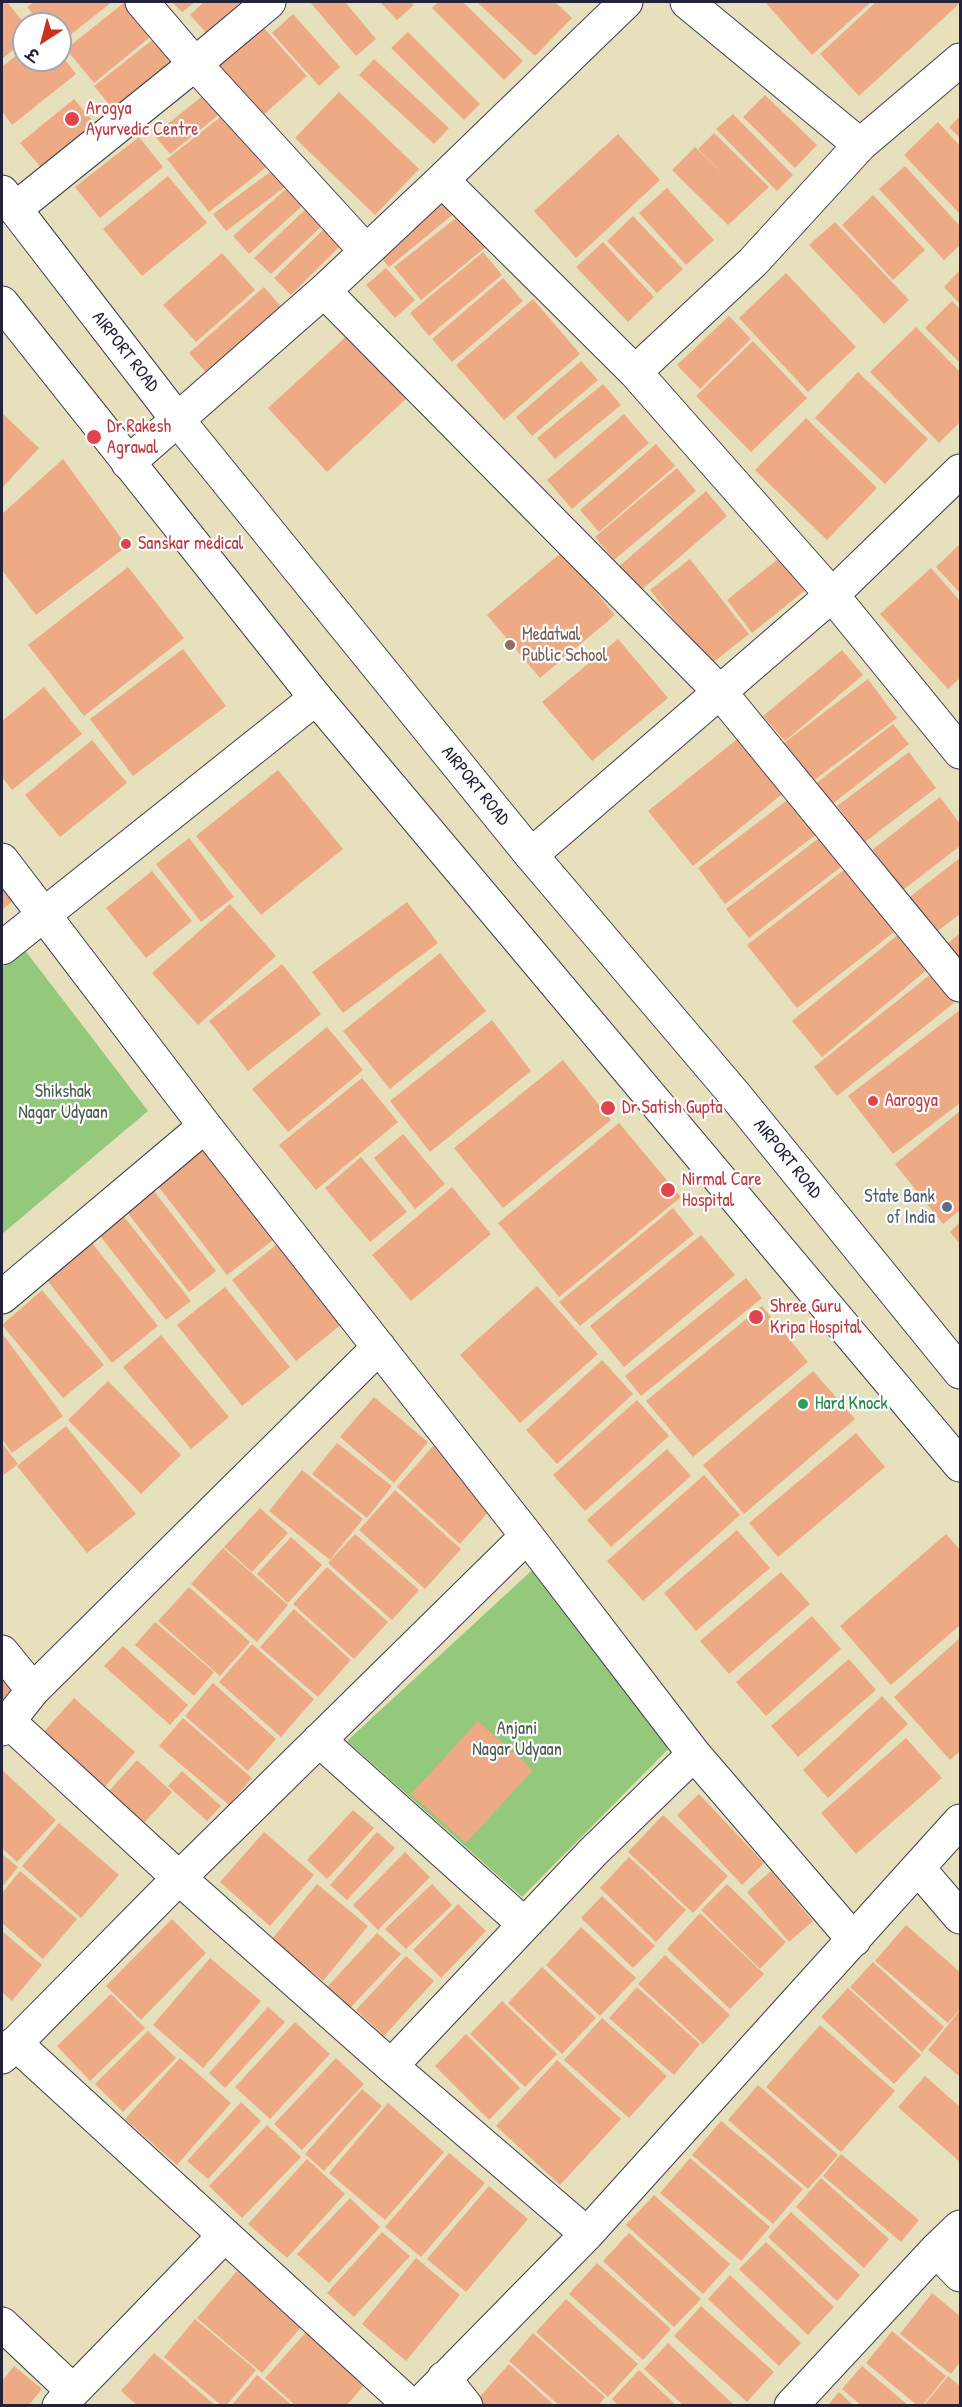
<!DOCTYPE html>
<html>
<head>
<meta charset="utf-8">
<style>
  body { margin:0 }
  #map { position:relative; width:962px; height:2407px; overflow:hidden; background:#e7e0bd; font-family:"Patrick Hand","Playpen Sans Deva",sans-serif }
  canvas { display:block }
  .frame { position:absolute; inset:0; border:3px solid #22223b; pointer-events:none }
  .north { position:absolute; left:12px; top:12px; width:60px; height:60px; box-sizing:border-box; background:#fff; border:2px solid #a7a7b1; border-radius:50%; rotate:216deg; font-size:16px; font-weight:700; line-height:24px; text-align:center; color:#22223b }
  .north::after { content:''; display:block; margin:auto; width:21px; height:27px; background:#c8321e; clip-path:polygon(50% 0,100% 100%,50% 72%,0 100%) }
</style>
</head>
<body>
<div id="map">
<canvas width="962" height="2407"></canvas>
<div class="frame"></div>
<div class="north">उ</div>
</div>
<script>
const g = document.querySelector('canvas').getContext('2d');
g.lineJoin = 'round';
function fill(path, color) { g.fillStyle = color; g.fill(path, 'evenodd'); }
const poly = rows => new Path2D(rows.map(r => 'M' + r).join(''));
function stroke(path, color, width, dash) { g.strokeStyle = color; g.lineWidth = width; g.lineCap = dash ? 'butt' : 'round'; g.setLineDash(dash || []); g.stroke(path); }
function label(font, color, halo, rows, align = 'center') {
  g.font = font + ' "Patrick Hand",sans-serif'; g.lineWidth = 4.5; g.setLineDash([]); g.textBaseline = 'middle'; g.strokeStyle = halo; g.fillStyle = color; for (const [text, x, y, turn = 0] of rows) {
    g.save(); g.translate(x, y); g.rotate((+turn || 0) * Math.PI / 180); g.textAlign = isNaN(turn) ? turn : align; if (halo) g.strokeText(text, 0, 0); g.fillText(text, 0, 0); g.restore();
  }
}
fill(poly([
  [24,949,148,1111,2,1234,2,968],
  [542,1561,686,1731,522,1897,347,1741]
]), '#94c97b');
fill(poly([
  [2,2,7,2,24,23,24,41,2,59],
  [34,2,112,2,60,43,60,24,41,24,27,7],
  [125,2,129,2,155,33,94,83,66,49],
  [172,2,195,2,182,12],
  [204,2,251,2,211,38,190,15],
  [310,2,345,2,376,39,356,56],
  [380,2,411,2,414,5,397,20],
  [438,2,463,2,523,61,504,80,432,8],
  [477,2,555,2,572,18,535,56],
  [765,2,871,2,812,55],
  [876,2,960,3,859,96,820,54],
  [293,14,340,67,319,86,272,33],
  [262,26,307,76,260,118,216,68],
  [408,32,480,104,464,120,391,48],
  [156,37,177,63,116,113,94,86],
  [24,49,24,60,60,60,60,53,76,74,12,125,2,111,2,67],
  [374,59,449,128,434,144,359,75],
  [339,92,419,169,375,215,295,138],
  [205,94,221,113,170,154,154,135],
  [765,95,817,145,795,168,743,117],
  [74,99,98,127,44,171,20,143],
  [227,112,269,165,209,212,167,159],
  [733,114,793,175,777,191,716,129],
  [960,116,960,138,949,127],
  [938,122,960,146,960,214,904,155],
  [714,133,769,187,728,225,672,170,695,147,726,177,698,149],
  [618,134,660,180,576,258,534,211],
  [139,137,163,167,100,218,75,187],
  [905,166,960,226,960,245,944,260,879,189],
  [273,170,285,187,226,231,213,214],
  [168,176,207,223,142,276,103,229],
  [667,188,714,240,686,265,639,213],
  [286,189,302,206,249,254,233,236],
  [448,191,462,207,389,267,376,252],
  [873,195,925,250,893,280,842,225],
  [308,207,324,224,271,274,254,258],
  [461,214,487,246,421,300,394,267],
  [633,216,683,269,657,293,607,241],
  [835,222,909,300,884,324,809,245],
  [329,224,345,241,291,295,274,278],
  [603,242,654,297,628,322,576,267],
  [483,252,502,275,429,336,410,313],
  [222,253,255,290,196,342,163,305],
  [386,268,415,300,395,318,366,285],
  [960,270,960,304,944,287],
  [786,273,856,347,808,392,739,318],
  [503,278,523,301,452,362,432,339],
  [264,287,284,310,209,376,189,353],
  [533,299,580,354,504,420,456,365],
  [952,301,960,309,960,363,925,328],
  [729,316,751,339,700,389,677,365],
  [916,327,960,372,960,422,939,443,870,372],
  [350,333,408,397,327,472,268,408],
  [753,341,807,398,751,452,696,396],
  [581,361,598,380,532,436,516,417],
  [858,372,928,439,885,484,815,418],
  [603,384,621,405,555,459,537,438],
  [2,413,39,448,2,488],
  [624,414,649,443,572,509,547,480],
  [806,418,877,488,827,540,755,470],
  [656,444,675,466,599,532,580,510],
  [63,459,127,546,36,615,2,570,2,514],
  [677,468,696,491,614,560,595,537],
  [706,491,727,516,638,593,616,569],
  [960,544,960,593,936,567],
  [562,552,615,615,540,678,487,615],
  [783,555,809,587,752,633,727,600],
  [690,559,749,634,710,665,650,590],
  [128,567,184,638,84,716,28,645],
  [931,568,960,601,960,678,948,689,880,614],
  [618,639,668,698,592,761,542,702],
  [183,649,226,706,133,776,90,719],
  [842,650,863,675,785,741,763,716],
  [868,679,897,718,813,781,784,743],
  [44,687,82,734,12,790,2,777,2,721],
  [893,724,909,744,831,805,815,784],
  [741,736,786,791,693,866,648,811],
  [92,740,127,783,60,837,25,795],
  [909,752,936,788,865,842,837,806],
  [278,770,343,849,261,915,196,836],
  [794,795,822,830,725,904,698,868],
  [940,797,960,824,960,846,903,890,872,850],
  [823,835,846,863,749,938,726,909],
  [189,838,234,897,201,922,156,864],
  [960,858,960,914,934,934,907,899],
  [849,866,898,929,797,1008,747,945],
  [152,871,192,921,146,958,106,908],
  [2,885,14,900,2,910],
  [407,902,438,943,343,1013,312,972],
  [230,904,276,956,198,1025,152,973],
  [960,933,960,971,942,948],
  [899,934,928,969,822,1057,792,1021],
  [440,953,486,1011,390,1089,343,1031],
  [282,964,321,1014,248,1071,209,1021],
  [931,974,954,1003,837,1096,814,1067],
  [960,1010,960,1103,893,1154,848,1096],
  [492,1020,531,1071,430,1152,390,1101],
  [327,1027,363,1070,288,1132,252,1089],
  [563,1060,611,1120,503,1208,454,1148],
  [362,1078,398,1122,316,1190,279,1145],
  [960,1111,960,1210,943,1224,895,1164],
  [619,1123,681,1197,559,1297,498,1223],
  [403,1134,445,1184,415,1209,374,1158],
  [210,1145,280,1235,227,1275,158,1186],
  [361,1157,407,1212,370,1242,325,1188],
  [452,1187,491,1234,411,1301,372,1255],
  [154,1191,216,1271,189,1292,127,1212],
  [673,1208,694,1234,580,1326,559,1302],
  [121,1213,191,1301,166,1320,97,1232],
  [960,1222,960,1244,950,1232],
  [701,1235,735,1275,624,1367,590,1326],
  [280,1242,343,1323,296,1361,232,1280],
  [92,1243,158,1326,112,1363,46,1279],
  [746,1278,762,1298,641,1396,625,1376],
  [537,1286,598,1354,520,1423,460,1355],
  [225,1287,290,1367,242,1406,177,1325],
  [42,1290,104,1365,63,1398,2,1325],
  [762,1306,808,1362,693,1457,646,1401],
  [2,1333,63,1416,12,1453,2,1439],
  [161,1335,229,1417,191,1449,123,1367],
  [602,1360,633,1394,557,1464,526,1430],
  [813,1371,855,1419,744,1514,703,1465],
  [108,1381,181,1455,141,1494,68,1420],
  [374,1397,428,1442,394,1483,340,1437],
  [637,1400,669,1436,585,1511,553,1475],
  [66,1426,136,1514,87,1553,17,1466],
  [856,1433,885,1467,778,1557,749,1523],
  [2,1443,18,1464,2,1476],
  [337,1443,392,1486,367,1518,312,1474],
  [433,1446,497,1502,460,1544,397,1487],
  [667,1449,691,1476,611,1547,587,1520],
  [302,1470,363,1519,330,1560,269,1511],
  [704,1475,740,1515,643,1601,607,1561],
  [395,1490,461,1549,425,1589,359,1530],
  [260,1508,288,1533,252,1572,224,1547],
  [737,1530,770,1568,696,1631,664,1593],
  [355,1534,419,1590,392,1620,328,1563],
  [946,1534,960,1550,960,1625,891,1685,840,1626],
  [291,1537,322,1565,288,1603,257,1574],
  [223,1548,288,1605,257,1642,191,1584],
  [327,1567,388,1622,354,1659,293,1604],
  [781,1572,810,1604,729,1674,700,1641],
  [189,1587,250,1642,220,1676,158,1621],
  [294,1609,351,1660,318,1697,260,1647],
  [812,1616,841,1649,766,1716,736,1682],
  [155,1622,214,1672,194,1696,135,1645],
  [960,1638,960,1751,950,1760,894,1697],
  [252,1644,314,1699,281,1737,219,1682],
  [123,1646,188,1705,170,1725,104,1666],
  [849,1659,876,1690,798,1757,771,1726],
  [2,1662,22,1686,2,1704],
  [213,1683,276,1739,248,1771,185,1716],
  [882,1696,908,1724,828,1798,803,1770],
  [74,1698,135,1752,102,1790,40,1736],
  [183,1718,252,1778,229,1805,159,1746],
  [478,1721,533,1770,466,1843,411,1794],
  [906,1738,942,1778,856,1854,821,1813],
  [137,1760,172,1792,136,1832,101,1800],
  [2,1770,56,1820,17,1862,2,1848],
  [182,1771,221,1806,207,1821,168,1786],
  [699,1794,764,1863,742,1885,677,1815],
  [353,1810,374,1828,327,1879,307,1860],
  [663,1815,728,1876,693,1913,628,1852],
  [59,1823,119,1875,81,1918,22,1866],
  [264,1832,314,1875,270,1926,220,1882],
  [377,1832,395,1848,347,1900,330,1885],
  [405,1852,430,1877,378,1930,353,1905],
  [2,1854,18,1867,2,1887],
  [629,1857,686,1910,656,1942,600,1888],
  [20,1871,77,1919,43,1959,2,1923,2,1893],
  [771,1871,813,1921,789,1942,747,1892],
  [317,1884,368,1926,323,1981,272,1939],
  [432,1884,452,1905,406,1949,385,1929],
  [727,1884,786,1942,760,1969,701,1910],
  [602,1896,655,1946,633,1968,581,1918],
  [458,1904,486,1931,441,1978,413,1950],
  [700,1913,764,1974,730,2009,667,1949],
  [172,1919,206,1953,141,2020,106,1986],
  [906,1925,960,1972,960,2009,948,2023,875,1961],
  [581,1927,636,1978,600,2016,546,1965],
  [2,1931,42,1965,12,2001,2,1992],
  [377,1933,401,1954,350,2008,327,1987],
  [665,1955,730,2015,703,2044,638,1984],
  [406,1956,434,1981,384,2036,356,2010],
  [210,1958,261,2001,203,2068,153,2025],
  [873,1962,944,2027,922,2052,850,1987],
  [542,1967,596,2018,562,2054,508,2003],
  [637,1987,700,2044,674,2075,609,2018],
  [848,1988,921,2055,894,2084,821,2017],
  [111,1994,145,2028,90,2081,57,2046],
  [502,2001,557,2054,525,2087,470,2034],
  [268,2007,285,2022,225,2088,209,2073],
  [960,2010,960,2077,928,2050],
  [602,2018,667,2076,629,2118,564,2060],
  [295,2022,330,2054,270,2119,235,2087],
  [820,2025,895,2091,841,2152,766,2087],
  [148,2031,176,2058,123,2112,95,2084],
  [466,2034,520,2088,489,2120,435,2066],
  [180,2058,231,2103,177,2165,125,2119],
  [336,2058,364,2084,302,2150,274,2124],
  [557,2060,621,2119,560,2185,496,2126],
  [925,2076,960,2107,960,2162,898,2107],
  [758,2085,838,2155,808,2189,728,2120],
  [362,2089,382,2106,324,2171,305,2154],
  [241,2102,261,2121,208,2179,187,2161],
  [388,2103,444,2152,385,2220,329,2173],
  [721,2121,803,2189,773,2224,692,2155],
  [267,2125,301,2157,242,2218,209,2186],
  [449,2153,485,2183,421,2257,385,2227],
  [841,2154,919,2220,901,2242,823,2176],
  [690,2158,770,2227,741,2261,660,2193],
  [307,2159,345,2194,287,2258,248,2224],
  [821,2178,889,2239,864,2268,796,2207],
  [489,2186,528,2219,466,2292,427,2259],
  [654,2195,730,2264,703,2294,626,2225],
  [350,2198,380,2227,329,2283,297,2254],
  [791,2212,860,2275,837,2301,768,2237],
  [382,2232,410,2256,354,2317,327,2293],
  [629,2233,701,2299,674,2327,603,2261],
  [766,2242,834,2307,808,2335,739,2269],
  [416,2258,460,2295,406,2361,362,2324],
  [597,2263,671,2329,643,2360,569,2294],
  [237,2271,302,2326,262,2373,197,2318],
  [730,2275,801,2343,779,2366,708,2299],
  [932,2293,960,2316,960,2362,951,2374,900,2334],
  [566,2299,638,2364,608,2397,536,2332],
  [701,2306,774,2372,747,2402,674,2336],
  [195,2319,256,2370,226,2406,222,2406,164,2357],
  [307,2331,366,2383,346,2406,296,2406,265,2378],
  [892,2331,946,2376,922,2406,918,2406,866,2363],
  [533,2333,605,2397,598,2406,560,2406,509,2361],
  [668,2343,735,2406,684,2406,644,2369],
  [154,2353,216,2406,138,2406,121,2391],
  [509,2364,555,2406,486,2406,478,2399],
  [14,2366,42,2389,28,2406,2,2406,2,2381],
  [862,2366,909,2406,862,2406,842,2389],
  [639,2370,677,2406,619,2406,612,2399],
  [257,2375,293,2406,231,2406],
  [948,2376,960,2386,960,2406,927,2406,925,2404],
  [839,2392,854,2406,827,2406]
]), '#edaa84');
const street = poly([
  [142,2,195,64,366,251],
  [687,2,860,145],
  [442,180,635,372,832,595,960,752],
  [15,209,195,64,269,2],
  [324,291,720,692,960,985],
  [635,372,753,262,860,145,960,60],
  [128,463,324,291,442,180,626,2],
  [531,855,832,595,960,471],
  [2,860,205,1126,527,1536,694,1754,854,1940],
  [2,948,316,698],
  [2,1297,205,1126],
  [2,1652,33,1690],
  [9,1722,179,1878,391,2066,587,2234],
  [2,1729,33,1690,379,1347],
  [319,1740,524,1924],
  [918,1868,960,1917],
  [15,2043,411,2406],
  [2,2057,179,1878,527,1536],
  [391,2066,593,1852,694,1754],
  [936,2250,960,2275],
  [2,2324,73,2391],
  [444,2378,466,2406],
  [59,2406,225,2235],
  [418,2406,587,2234,960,1821],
  [791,2406,936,2250,960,2227]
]);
const primary = poly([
  [2,192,177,419,531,855,735,1095,960,1372],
  [2,303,316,698,960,1465]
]);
stroke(street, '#403e4e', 35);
stroke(primary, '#403e4e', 35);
stroke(street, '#fff', 33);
stroke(primary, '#fff', 33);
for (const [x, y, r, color] of [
  [72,119,8,"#e0444e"],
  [94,437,8,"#e0444e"],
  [126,544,6,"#e0444e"],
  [510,645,6,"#8d6e63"],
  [873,1101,6,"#e0444e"],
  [608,1108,8,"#e0444e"],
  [668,1190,8,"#e0444e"],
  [947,1207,6,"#5c6f8a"],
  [756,1317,8,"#e0444e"],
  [803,1404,6,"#2e9e5b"]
]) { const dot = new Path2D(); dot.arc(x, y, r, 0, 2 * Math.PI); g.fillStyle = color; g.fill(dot); stroke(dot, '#fff', 2); }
label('18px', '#be3a42', '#fff', [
  ["Arogya",86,109],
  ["Ayurvedic Centre",86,130],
  ["Dr Rakesh",107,427],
  ["Agrawal",107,448],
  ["Sanskar medical",138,544],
  ["Aarogya",885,1101],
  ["Dr Satish Gupta",622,1108],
  ["Nirmal Care",682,1180],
  ["Hospital",682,1201],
  ["Shree Guru",770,1307],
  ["Kripa Hospital",770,1328]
], 'left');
label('18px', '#22223b', '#fff', [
  ["AIRPORT ROAD",125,352,52],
  ["AIRPORT ROAD",475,786,51],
  ["AIRPORT ROAD",787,1159,51]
]);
label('18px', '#785e54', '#fff', [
  ["Medatwal",522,635],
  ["Public School",522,656]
], 'left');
label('18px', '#4a5c51', '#fff', [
  ["Shikshak",63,1092],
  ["Nagar Udyaan",63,1113],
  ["Anjani",517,1729],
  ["Nagar Udyaan",517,1750]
]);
label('18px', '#4e5e75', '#fff', [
  ["State Bank",935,1197],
  ["of India",935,1218]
], 'right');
label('18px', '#27864d', '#fff', [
  ["Hard Knock",815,1404]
], 'left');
</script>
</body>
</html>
